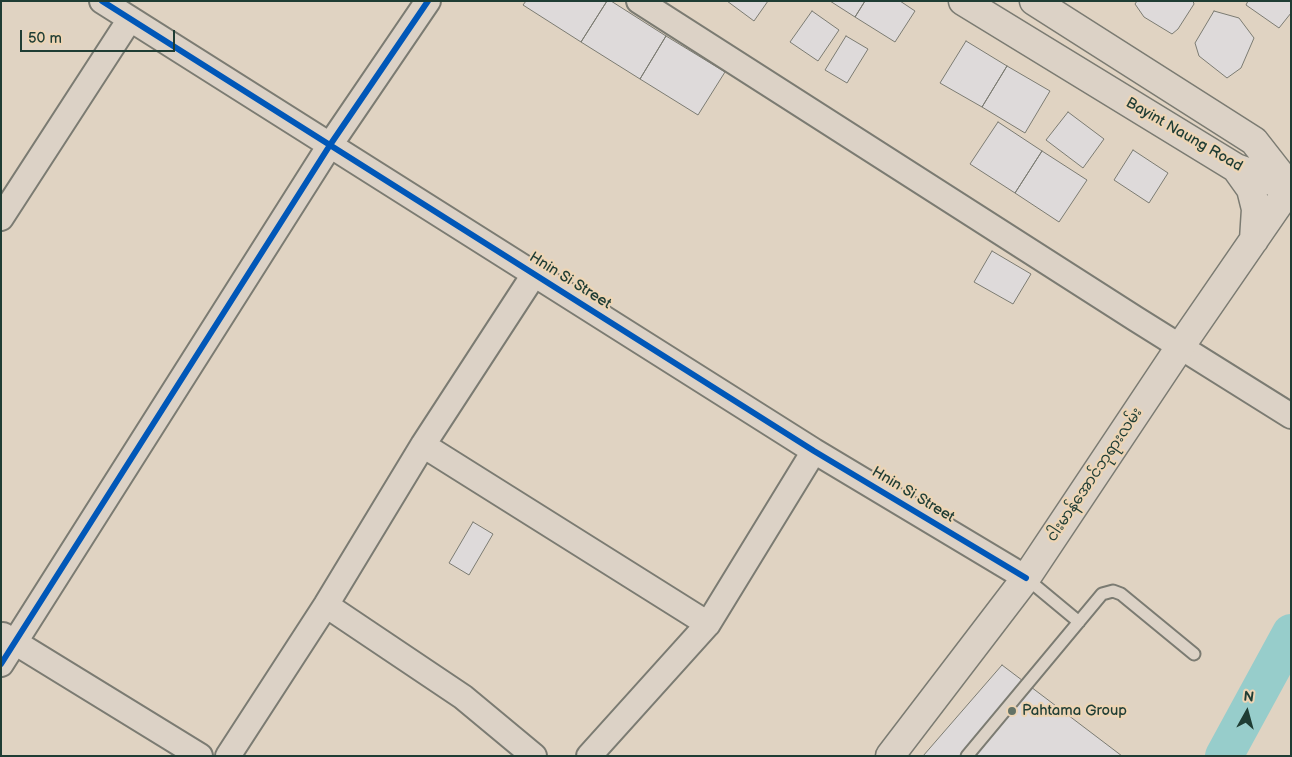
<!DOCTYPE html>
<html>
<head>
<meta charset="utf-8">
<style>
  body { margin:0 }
  #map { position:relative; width:1292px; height:757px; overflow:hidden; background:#e0d3c2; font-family:"Balsamiq Sans",sans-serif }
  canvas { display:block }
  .frame { position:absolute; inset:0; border:2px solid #1f3d34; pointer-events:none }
  .north { position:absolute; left:1222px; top:687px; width:50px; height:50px; -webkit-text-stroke:4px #edd5b5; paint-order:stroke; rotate:7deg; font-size:14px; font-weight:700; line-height:20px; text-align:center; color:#1f3d34 }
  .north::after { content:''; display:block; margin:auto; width:18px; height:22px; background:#1f3d34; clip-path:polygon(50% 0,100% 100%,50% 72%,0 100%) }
  .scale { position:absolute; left:20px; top:30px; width:155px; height:22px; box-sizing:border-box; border:2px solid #1f3d34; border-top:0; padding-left:6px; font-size:15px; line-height:18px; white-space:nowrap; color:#1f3d34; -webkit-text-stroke:4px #edd5b5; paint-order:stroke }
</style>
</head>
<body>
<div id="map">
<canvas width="1292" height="757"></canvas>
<div class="frame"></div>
<div class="north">N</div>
<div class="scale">50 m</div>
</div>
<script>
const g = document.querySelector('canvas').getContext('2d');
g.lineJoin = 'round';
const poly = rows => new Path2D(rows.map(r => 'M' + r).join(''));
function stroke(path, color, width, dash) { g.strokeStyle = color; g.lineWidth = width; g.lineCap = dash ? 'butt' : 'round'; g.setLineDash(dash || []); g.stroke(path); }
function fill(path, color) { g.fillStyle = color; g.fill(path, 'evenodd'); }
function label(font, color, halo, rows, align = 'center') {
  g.font = font + ' "Balsamiq Sans","Noto Sans Myanmar",sans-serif'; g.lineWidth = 4.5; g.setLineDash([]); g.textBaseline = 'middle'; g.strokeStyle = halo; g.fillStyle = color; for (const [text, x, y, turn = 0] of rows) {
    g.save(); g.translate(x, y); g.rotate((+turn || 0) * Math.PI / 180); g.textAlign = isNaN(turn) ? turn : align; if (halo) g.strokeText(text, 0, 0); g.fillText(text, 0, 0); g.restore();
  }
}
stroke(poly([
  [1224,756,1291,633]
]), '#97cdcb', 38);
const building = poly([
  [526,1,607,1,581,42,523,5,526,1],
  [607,1,611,1,666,36,640,79,581,42,607,1],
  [727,1,768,1,754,21,727,1],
  [830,1,865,1,855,17,830,1],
  [865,1,900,1,915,11,895,42,855,17,865,1],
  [1137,1,1193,1,1194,4,1178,29,1172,34,1144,17,1135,4,1137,1],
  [1248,1,1291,1,1291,13,1279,28,1246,5,1248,1],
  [812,11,839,30,818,61,790,42,812,11],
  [1214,11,1239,18,1254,38,1241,68,1227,78,1199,56,1195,43,1214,11],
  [666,36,725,72,698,115,640,79,666,36],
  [846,36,868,49,847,83,825,70,846,36],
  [966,41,1007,66,982,107,940,83,966,41],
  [1007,66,1050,91,1025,133,982,107,1007,66],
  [1068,112,1104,139,1083,168,1046,140,1068,112],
  [998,122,1042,151,1015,193,970,164,998,122],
  [1133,150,1168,173,1149,203,1114,180,1133,150],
  [1042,151,1087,180,1059,222,1015,193,1042,151],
  [992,251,1031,274,1013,304,974,282,992,251],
  [473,522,493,534,469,575,449,563,473,522],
  [1002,665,1122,756,923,756,1002,665]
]);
fill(building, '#dedada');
stroke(building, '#7b7b72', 1);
const lane = poly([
  [1026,578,1079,622],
  [967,756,1102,594,1113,591,1121,594,1194,654]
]);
const street = poly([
  [102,1,814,451,1026,578],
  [639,1,1136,319,1291,416],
  [1,218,130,19],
  [423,445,708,624],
  [326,605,463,697,534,756],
  [3,635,200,756],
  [1,664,330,145,428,1],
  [228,756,326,605,423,445,535,273],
  [589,756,708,624,814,451]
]);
const secondary = poly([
  [963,1,1236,168,1291,188],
  [1034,1,1254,141,1290,187],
  [1236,168,1251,189,1256,209,1254,240],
  [890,756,1026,578,1180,347,1291,186]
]);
stroke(lane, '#7b7b72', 15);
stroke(street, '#7b7b72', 28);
stroke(secondary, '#7b7b72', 31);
stroke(lane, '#dcd2c6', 11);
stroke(street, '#dcd2c6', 24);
stroke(secondary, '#dcd2c6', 28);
stroke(poly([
  [102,1,814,451,1026,578],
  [1,664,330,145,428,1]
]), '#0057b8', 6);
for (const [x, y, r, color] of [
  [1012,711,5,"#637266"]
]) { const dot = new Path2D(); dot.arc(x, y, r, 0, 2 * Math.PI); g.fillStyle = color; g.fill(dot); stroke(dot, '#edd5b5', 2); }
label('15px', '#1f3d34', '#edd5b5', [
  ["Bayint Naung Road",1184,135,30],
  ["Hnin Si Street",570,281,32],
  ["ငါးမာန်အောင်ဘုရားလမ်း",1095,475,-56],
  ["Hnin Si Street",913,495,31]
]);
label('15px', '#1f3d34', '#edd5b5', [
  ["Pahtama Group",1022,711]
], 'left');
</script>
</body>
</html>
